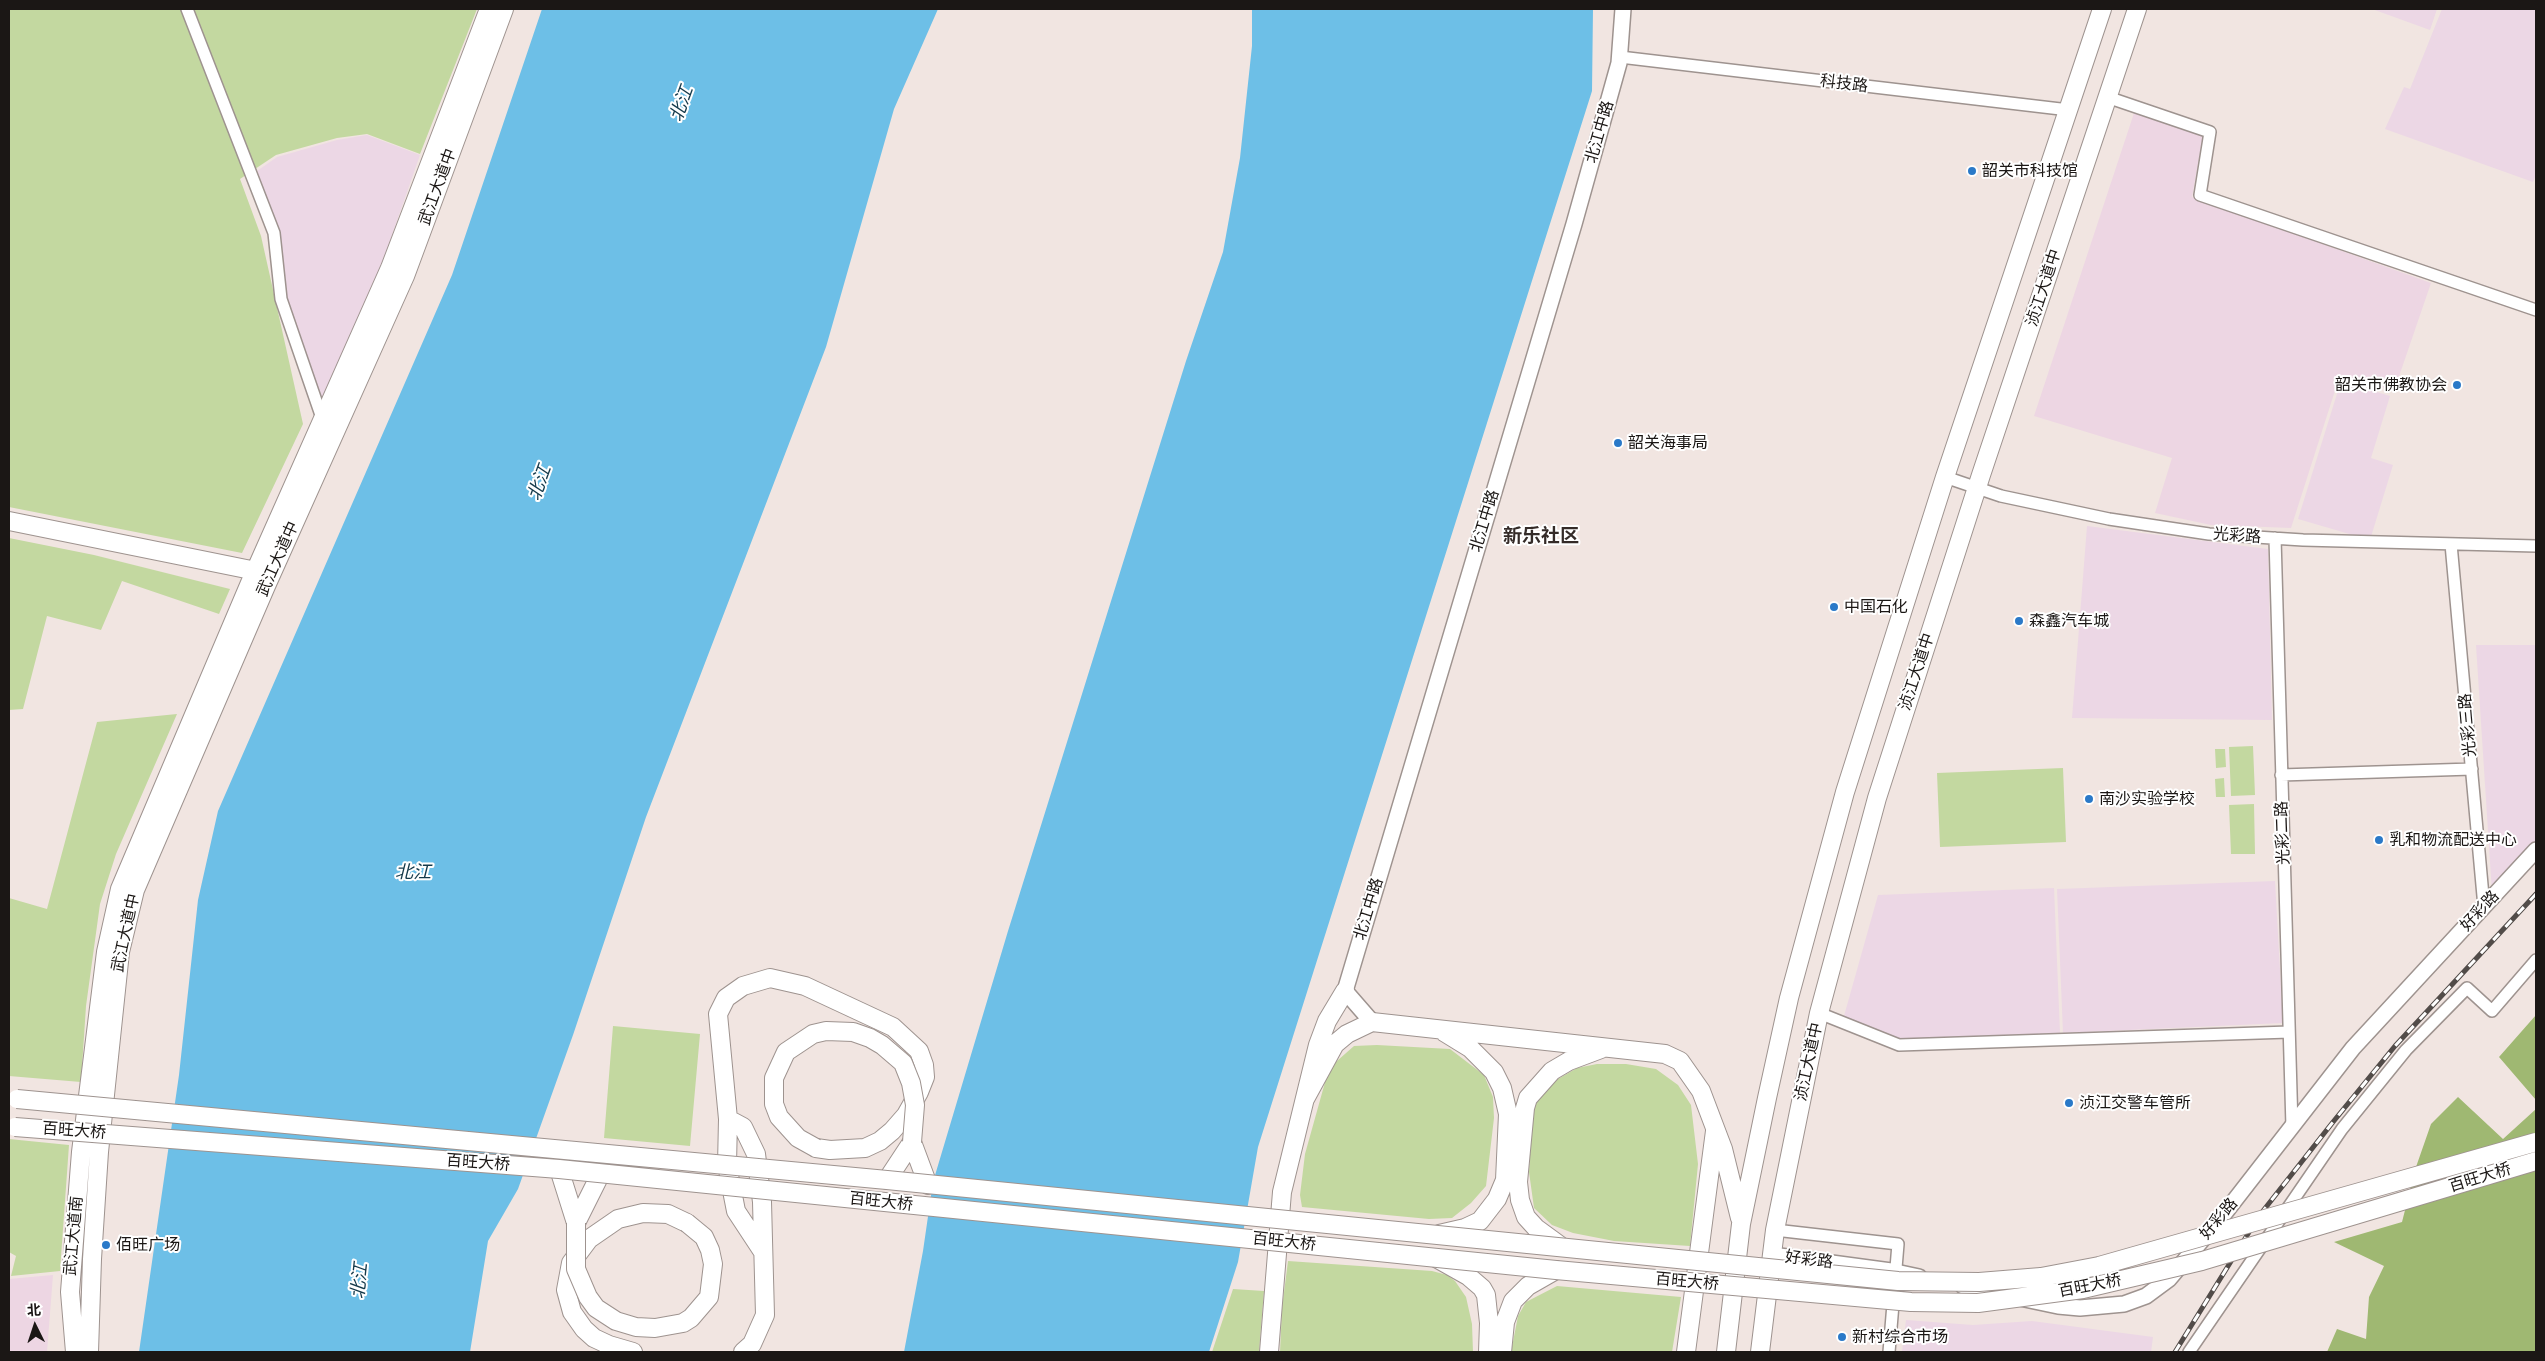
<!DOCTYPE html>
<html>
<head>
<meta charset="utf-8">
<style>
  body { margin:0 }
  #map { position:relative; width:2545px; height:1361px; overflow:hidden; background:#f1e5e1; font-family:Karla,"Noto Sans SC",sans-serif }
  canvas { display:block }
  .frame { position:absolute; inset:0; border:10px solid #1b1715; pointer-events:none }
  .north { position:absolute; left:10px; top:1301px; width:50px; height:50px; -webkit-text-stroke:4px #fff; paint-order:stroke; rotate:356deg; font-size:14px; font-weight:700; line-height:20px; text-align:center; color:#1b1715 }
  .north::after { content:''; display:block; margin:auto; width:18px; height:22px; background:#1b1715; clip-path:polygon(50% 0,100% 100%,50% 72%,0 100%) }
</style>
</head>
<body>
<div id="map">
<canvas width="2545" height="1361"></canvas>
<div class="frame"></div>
<div class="north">北</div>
</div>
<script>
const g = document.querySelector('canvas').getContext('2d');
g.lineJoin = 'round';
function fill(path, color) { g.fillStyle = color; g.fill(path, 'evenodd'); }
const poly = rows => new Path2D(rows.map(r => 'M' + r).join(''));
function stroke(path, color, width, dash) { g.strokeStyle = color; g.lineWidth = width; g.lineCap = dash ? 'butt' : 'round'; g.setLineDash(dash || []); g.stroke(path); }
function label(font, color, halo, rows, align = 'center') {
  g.font = font + ' Karla,"Noto Sans SC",sans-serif'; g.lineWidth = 4; g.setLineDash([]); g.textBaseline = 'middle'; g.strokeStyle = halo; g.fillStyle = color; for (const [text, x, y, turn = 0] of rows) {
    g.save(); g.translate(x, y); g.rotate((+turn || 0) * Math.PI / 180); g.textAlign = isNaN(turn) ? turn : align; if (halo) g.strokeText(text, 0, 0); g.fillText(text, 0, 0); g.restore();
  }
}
fill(poly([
  [2134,113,2203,135,2192,197,2431,283,2394,391,2340,375,2291,528,2211,525,2155,513,2172,458,2034,416],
  [53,1275,47,1352,9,1352,9,1279]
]), '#edd6e3');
fill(poly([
  [2372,9,2437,9,2430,30],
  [2442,9,2536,9,2536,175,2533,182,2385,129,2404,87,2410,89],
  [367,135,420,155,383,261,321,406,284,298,277,233,257,171,277,157,337,140],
  [2341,381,2390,396,2371,458,2393,465,2370,540,2298,519],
  [2087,526,2268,549,2272,720,2072,718],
  [2476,645,2536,645,2536,845,2492,893],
  [2275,881,2283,1023,2063,1033,2057,889],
  [2054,888,2060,1033,1900,1040,1844,1016,1878,895],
  [1906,1320,1973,1325,2032,1321,2153,1337,2151,1352,1902,1352]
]), '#ecd7e5');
fill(poly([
  [9,9,477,9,420,154,367,134,337,138,276,155,240,179,261,236,303,424,242,553,9,507],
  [9,538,94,555,230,589,219,614,122,581,101,630,47,616,23,709,9,710],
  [177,714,116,854,100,904,86,1006,81,1082,9,1076,9,898,47,909,97,722],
  [2253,746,2255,795,2231,796,2229,747],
  [2215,749,2225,749,2226,767,2216,768],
  [2063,768,2066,842,1940,847,1937,773],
  [2224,778,2225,797,2216,797,2215,779],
  [2254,804,2255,854,2231,854,2229,805],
  [613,1026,700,1034,690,1146,604,1138],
  [1377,1045,1450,1049,1484,1075,1493,1097,1494,1118,1486,1186,1471,1203,1452,1218,1429,1219,1302,1207,1300,1195,1305,1154,1329,1068,1354,1046],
  [1597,1064,1626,1064,1656,1069,1678,1085,1691,1105,1698,1164,1690,1246,1614,1241,1573,1233,1552,1225,1534,1208,1529,1172,1533,1104,1558,1079,1577,1068],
  [9,1139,69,1145,60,1271,11,1276,16,1256,9,1252],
  [1288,1261,1432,1271,1447,1275,1455,1281,1466,1297,1472,1324,1473,1352,1280,1352,1282,1308],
  [1557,1286,1681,1297,1672,1352,1511,1352,1518,1316,1526,1302],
  [1233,1289,1264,1291,1259,1352,1212,1352]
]), '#c3d8a0');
fill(poly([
  [2536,1015,2536,1100,2499,1057],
  [2458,1097,2503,1139,2536,1109,2536,1352,2327,1352,2337,1329,2366,1339,2369,1297,2384,1266,2334,1242,2402,1222,2416,1167,2431,1124]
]), '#9fb872');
fill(poly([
  [542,9,938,9,894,109,826,347,646,817,573,1035,518,1189,488,1241,470,1352,139,1352,179,1075,198,900,218,811,452,275],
  [1252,9,1593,9,1592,91,1258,1147,1238,1262,1209,1352,904,1352,923,1251,933,1182,1008,931,1186,361,1223,252,1240,158,1252,46]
]), '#6dbfe7');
const street = poly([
  [187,9,274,233,281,299,323,421],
  [1620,57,2069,110],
  [2107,97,2210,132,2200,195,2536,310],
  [1945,477,2001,496,2109,519,2209,534,2303,540,2536,546],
  [2275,538,2292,1127],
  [2451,544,2484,907],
  [2281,775,2472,769],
  [1819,1013,1899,1045,2289,1032],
  [1775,1230,1898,1244,1889,1352],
  [2189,1352,2342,1129,2406,1050,2467,988,2492,1011,2536,960]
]);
const secondary = poly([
  [1372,1022,1345,991,1574,224,1619,63,1623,9],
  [1772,1255,1891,1271,1919,1277],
  [1963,1286,2058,1306,2080,1308,2124,1304,2146,1296,2169,1279,2224,1214,2353,1048,2536,850]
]);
const primary = poly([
  [9,521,266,573],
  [1305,1099,1335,1044,1347,1034,1372,1022,1665,1054,1680,1061,1701,1091,1723,1149,1740,1218],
  [728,1119,743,1127,756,1154,762,1202,765,1315,752,1344,743,1352],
  [912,1142,928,1185],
  [559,1169,576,1223],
  [887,1180,912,1142],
  [576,1223,601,1173],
  [1439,1234,1465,1228,1480,1221,1497,1199,1505,1180,1508,1114,1502,1088,1494,1072,1470,1048,1444,1032],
  [1562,1247,1536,1228,1526,1217,1520,1200,1518,1182,1525,1108,1528,1098,1552,1071,1569,1061,1601,1049],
  [763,1252,736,1211,727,1165,728,1119,718,1014,726,998,743,986,770,978,805,986,893,1027,919,1051,924,1065,925,1077,919,1092,906,1115,892,1131,880,1141,865,1148,830,1150,816,1148],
  [1436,1258,1468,1276,1482,1288,1486,1295,1489,1323,1488,1352],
  [75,1352,70,1292,81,1152,106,952,120,889,250,583,390,268,489,9],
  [89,1352,92,1259,99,1152,120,952,135,890,266,586,405,276,504,9],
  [633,1352,609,1345,594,1338,584,1329,572,1312,566,1290,571,1263,589,1239,618,1219,643,1213,668,1214,687,1223],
  [1269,1352,1282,1192,1318,1045,1327,1021,1345,991],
  [1502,1352,1505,1322,1513,1301,1528,1286,1556,1270],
  [1686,1352,1715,1131],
  [1726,1352,1741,1224,1767,1098,1789,998,1845,792,1945,477,2102,9],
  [1760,1352,1775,1230,1819,1013,1877,798,1981,475,2137,9]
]);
stroke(street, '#9e938f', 14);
stroke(secondary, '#9e938f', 18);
stroke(primary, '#9e938f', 20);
stroke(street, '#fff', 11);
stroke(secondary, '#fff', 15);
stroke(primary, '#fff', 18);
const rail = poly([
  [2175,1352,2259,1216,2333,1122,2395,1046,2536,894]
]);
stroke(rail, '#524c49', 5);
stroke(rail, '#fff', 3, [9]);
const primaryBridge = poly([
  [17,1099,887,1180,1898,1281,1979,1282,2041,1277,2099,1266,2536,1142],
  [15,1127,559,1169,1556,1270,1911,1302,1978,1303,2083,1289,2202,1261,2536,1161],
  [816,1148,798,1138,779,1117,774,1104,774,1078,786,1052,813,1034,826,1031,853,1032,870,1038,882,1045,903,1063,911,1083,915,1105,912,1142],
  [576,1223,576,1269,588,1297,596,1308,616,1321,636,1327,655,1328,683,1323,691,1318,709,1297,713,1264,710,1250,704,1237,687,1223]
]);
stroke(primaryBridge, '#9e938f', 20, []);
stroke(primaryBridge, '#fff', 18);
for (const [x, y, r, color] of [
  [1972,171,5,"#2a79c8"],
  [2457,385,5,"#2a79c8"],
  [1618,443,5,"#2a79c8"],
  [1834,607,5,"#2a79c8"],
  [2019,621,5,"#2a79c8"],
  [2089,799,5,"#2a79c8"],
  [2379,840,5,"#2a79c8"],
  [2069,1103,5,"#2a79c8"],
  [106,1245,5,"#2a79c8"],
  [1842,1337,5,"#2a79c8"]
]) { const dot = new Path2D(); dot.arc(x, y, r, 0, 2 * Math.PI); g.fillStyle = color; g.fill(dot); stroke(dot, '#fff', 2); }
label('16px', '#1b1715', '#fff', [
  ["科技路",1844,84,7],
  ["北江中路",1600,132,-74],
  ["武江大道中",438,187,-70],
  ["浈江大道中",2044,288,-72],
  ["北江中路",1485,521,-73],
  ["光彩路",2237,536,4],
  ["武江大道中",278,559,-66],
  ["浈江大道中",1917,672,-72],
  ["光彩三路",2468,725,-95],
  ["光彩二路",2283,833,-92],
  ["北江中路",1369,909,-73],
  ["好彩路",2480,911,-47],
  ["武江大道中",126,933,-78],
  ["浈江大道中",1809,1062,-78],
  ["百旺大桥",74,1131,4],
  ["百旺大桥",478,1163,4],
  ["百旺大桥",2480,1178,-17],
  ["百旺大桥",881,1202,6],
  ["好彩路",2219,1219,-50],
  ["武江大道南",74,1236,-85],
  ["百旺大桥",1284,1242,6],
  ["好彩路",1809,1260,7],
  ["百旺大桥",1687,1282,5],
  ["百旺大桥",2090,1286,-11]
]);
label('16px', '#1b1715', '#fff', [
  ["韶关市科技馆",1982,171],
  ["韶关市佛教协会",2447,385,"right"],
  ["韶关海事局",1628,443],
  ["中国石化",1844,607],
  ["森鑫汽车城",2029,621],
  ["南沙实验学校",2099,799],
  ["乳和物流配送中心",2389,840],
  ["浈江交警车管所",2079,1103],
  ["佰旺广场",116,1245],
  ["新村综合市场",1852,1337]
], 'left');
label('italic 18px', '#14394a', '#fff', [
  ["北江",682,104,-70],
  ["北江",540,483,-70],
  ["北江",413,873],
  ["北江",360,1281,-84]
]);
label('bold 19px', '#342b28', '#fff', [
  ["新乐社区",1541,537]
]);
</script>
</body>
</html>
